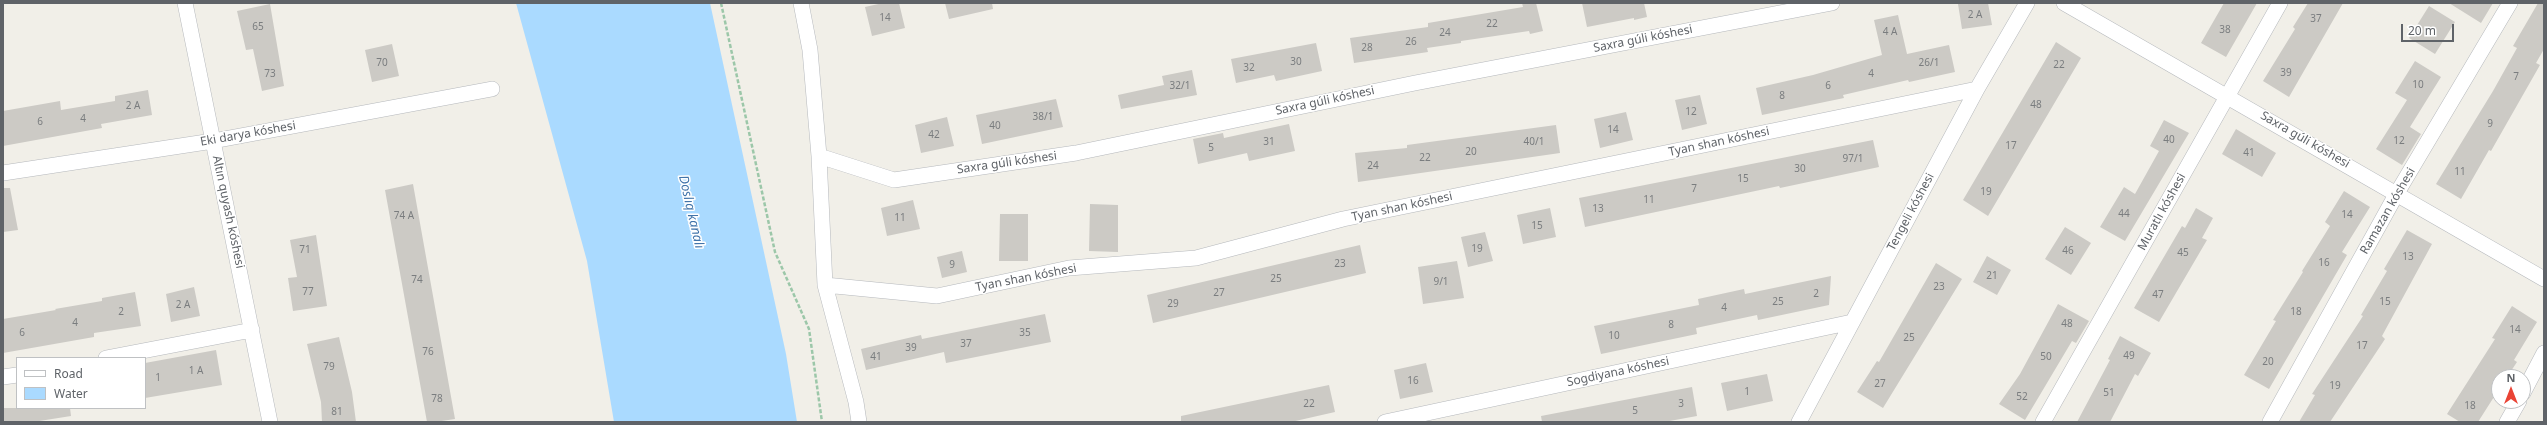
<!DOCTYPE html>
<html>
<head>
<meta charset="utf-8">
<style>
  body { margin:0 }
  #map { position:relative; width:2547px; height:425px; overflow:hidden; background:#f1efe8; font-family:"Noto Sans",sans-serif }
  canvas { display:block }
  .frame { position:absolute; inset:0; border:4px solid #5f6368; pointer-events:none }
  .legend { position:absolute; left:16px; top:357px; width:130px; height:52px; box-sizing:border-box; background:#fff; border:1px solid #bfc1c3; margin:0; padding:5px 7px; list-style:none; font-size:12px; color:#5f6368 }
  .legend li { display:flex; align-items:center; gap:8px; height:20px }
  .legend b { width:20px; border:1px solid #bfc1c3 }
  .north { position:absolute; left:2491px; top:369px; width:40px; height:40px; box-sizing:border-box; background:#fff; border:1px solid #bfc1c3; border-radius:50%; rotate:0deg; font-size:11px; font-weight:700; line-height:16px; text-align:center; color:#5f6368 }
  .north::after { content:''; display:block; margin:auto; width:14px; height:18px; background:#ea4335; clip-path:polygon(50% 0,100% 100%,50% 72%,0 100%) }
  .scale { position:absolute; left:2401px; top:24px; width:53px; height:18px; box-sizing:border-box; border:2px solid #5f6368; border-top:0; padding-left:5px; font-size:12px; line-height:14px; white-space:nowrap; color:#5f6368; -webkit-text-stroke:3px #fff; paint-order:stroke }
</style>
</head>
<body>
<div id="map">
<canvas width="2547" height="425"></canvas>
<div class="frame"></div>
<ul class="legend">
<li><b style="height:5px;background:#fff"></b>Road</li>
<li><b style="height:11px;background:#aadaff"></b>Water</li>
</ul>
<div class="north">N</div>
<div class="scale">20 m</div>
</div>
<script>
const g = document.querySelector('canvas').getContext('2d');
g.lineJoin = 'round';
function fill(path, color) { g.fillStyle = color; g.fill(path, 'evenodd'); }
const poly = rows => new Path2D(rows.map(r => 'M' + r).join(''));
function stroke(path, color, width, dash) { g.strokeStyle = color; g.lineWidth = width; g.lineCap = dash ? 'butt' : 'round'; g.setLineDash(dash || []); g.stroke(path); }
function label(font, color, halo, rows, align = 'center') {
  g.font = font + ' "Noto Sans",sans-serif'; g.lineWidth = 3; g.setLineDash([]); g.textBaseline = 'middle'; g.strokeStyle = halo; g.fillStyle = color; for (const [text, x, y, turn = 0] of rows) {
    g.save(); g.translate(x, y); g.rotate((+turn || 0) * Math.PI / 180); g.textAlign = isNaN(turn) ? turn : align; if (halo) g.strokeText(text, 0, 0); g.fillText(text, 0, 0); g.restore();
  }
}
fill(poly([
  [516,3,710,3,786,354,797,422,614,422,587,261]
]), '#aadaff');
fill(poly([
  [883,3,899,3,905,28,872,36,865,7],
  [945,3,992,3,993,9,949,19],
  [1522,3,1536,3,1543,31,1530,34,1529,31,1461,41,1461,43,1427,48,1428,52,1354,63,1350,38,1428,27,1428,23,1523,7],
  [1582,3,1644,3,1647,17,1634,20,1634,18,1587,27],
  [1968,3,1988,3,1992,25,1962,29,1958,4],
  [2224,3,2257,3,2226,57,2201,43],
  [2308,3,2343,3,2289,97,2263,81,2295,29,2293,27],
  [2449,3,2493,3,2481,23],
  [2538,3,2544,3,2544,49,2536,63,2540,65,2491,151,2489,150,2461,199,2436,184,2493,91,2517,48,2513,46],
  [270,4,284,86,262,91,253,49,246,50,237,11],
  [2429,6,2455,22,2435,54,2409,38],
  [1898,15,1907,54,1949,45,1955,72,1909,82,1908,80,1843,95,1844,98,1762,115,1756,88,1813,75,1882,55,1874,20],
  [2056,42,2081,58,1988,216,1963,200],
  [1316,43,1322,71,1276,81,1274,75,1236,83,1231,59],
  [392,44,399,76,372,82,365,50],
  [2415,61,2441,77,2410,127,2421,134,2402,165,2376,149,2407,100,2395,93],
  [1192,70,1197,95,1121,109,1118,95,1164,85,1162,76],
  [148,90,152,115,101,124,102,128,3,146,3,111,60,101,61,110,115,101,115,96],
  [1700,95,1707,124,1682,130,1675,100],
  [1056,99,1063,127,982,144,976,115],
  [1626,112,1633,140,1600,148,1594,119],
  [947,117,954,146,921,153,915,125],
  [2164,120,2189,133,2125,241,2100,227,2124,187,2135,194,2159,151,2150,146],
  [1289,124,1295,151,1249,161,1247,153,1198,164,1193,139,1223,133,1224,138],
  [1556,125,1560,153,1358,182,1355,153,1407,148,1407,145],
  [2236,129,2276,153,2262,177,2222,154],
  [1873,140,1879,167,1780,188,1779,186,1585,227,1579,198],
  [413,184,455,419,435,422,427,422,385,190],
  [3,188,10,188,18,230,3,232],
  [2344,191,2370,207,2342,252,2347,255,2269,389,2244,375,2276,321,2273,320,2303,272,2302,271,2330,226,2325,222],
  [913,200,920,229,887,236,881,208],
  [1090,204,1118,205,1118,252,1089,251],
  [1550,208,1556,237,1523,244,1517,215],
  [2196,208,2213,218,2202,238,2207,240,2159,322,2134,308,2182,226,2185,228],
  [1000,214,1028,214,1028,261,999,261],
  [2065,227,2091,243,2071,275,2045,259],
  [2407,230,2432,244,2382,336,2385,339,2330,422,2299,422,2315,395,2312,394,2363,316,2361,315,2387,271,2384,269],
  [1485,232,1493,261,1468,267,1461,237],
  [316,235,327,306,293,311,288,278,297,277,290,240],
  [1360,245,1366,273,1153,323,1147,295],
  [962,251,967,272,942,278,937,257],
  [1987,256,2011,270,1997,295,1973,282],
  [1457,261,1464,298,1423,304,1418,267],
  [1936,263,1962,279,1883,408,1857,392,1877,361,1879,362],
  [1831,276,1829,305,1758,320,1757,315,1696,328,1697,334,1601,354,1594,326,1699,305,1698,299,1744,289,1745,294],
  [194,287,200,316,171,322,166,294],
  [135,292,141,326,94,333,94,337,3,353,3,319,56,310,55,309,102,301,102,298],
  [2058,304,2089,321,2076,343,2072,341,2025,420,1999,404,2020,374],
  [2512,306,2537,322,2514,360,2517,362,2507,377,2499,377,2499,389,2478,422,2460,422,2447,414,2495,339,2492,338],
  [1045,314,1051,342,946,363,944,352,866,370,861,349,921,335,922,339],
  [2120,336,2151,353,2138,376,2135,374,2110,422,2077,422,2110,360,2108,359],
  [339,337,352,392,356,422,322,422,321,402,307,344],
  [216,350,222,385,145,398,145,363],
  [1426,363,1433,392,1400,399,1394,370],
  [1767,374,1773,401,1727,411,1721,383],
  [1329,385,1335,412,1291,422,1181,422,1181,416],
  [1692,387,1697,416,1664,422,1542,422,1541,416],
  [3,408,70,408,71,416,33,422,3,422]
]), '#cccac5');
const minor = poly([
  [185,3,270,422],
  [801,3,810,50,819,156,825,285,856,402,859,422],
  [2064,3,2544,279],
  [819,156,894,180,1076,153,1415,83,1832,3],
  [3,173,213,141,492,89],
  [825,285,937,296,1069,268,1196,258,1343,219,1977,89],
  [106,358,252,330],
  [3,377,17,375],
  [2523,393,2544,353],
  [1385,422,1852,322],
  [1799,422,1977,89,2027,3],
  [2043,422,2280,3],
  [2270,422,2397,193,2510,3],
  [2507,422,2519,401]
]);
stroke(minor, '#b5b8bc', 16);
stroke(poly([
  [721,3,775,252,809,329,822,422]
]), '#9cc7a9', 2.5, [4, 2]);
stroke(minor, '#fff', 15);
label('10px', '#7a7d7f', null, [
  ["2 А",1975,15],
  ["14",885,18],
  ["37",2316,19],
  ["22",1492,24],
  ["65",258,27],
  ["38",2225,30],
  ["4 А",1890,32],
  ["24",1445,33],
  ["26",1411,42],
  ["28",1367,48],
  ["30",1296,62],
  ["70",382,63],
  ["26/1",1929,63],
  ["22",2059,65],
  ["32",1249,68],
  ["39",2286,73],
  ["73",270,74],
  ["4",1871,74],
  ["7",2516,77],
  ["10",2418,85],
  ["32/1",1180,86],
  ["6",1828,86],
  ["8",1782,96],
  ["48",2036,105],
  ["2 А",133,106],
  ["12",1691,112],
  ["38/1",1043,117],
  ["4",83,119],
  ["6",40,122],
  ["9",2490,124],
  ["40",995,126],
  ["14",1613,130],
  ["42",934,135],
  ["40",2169,140],
  ["12",2399,141],
  ["31",1269,142],
  ["40/1",1534,142],
  ["17",2011,146],
  ["5",1211,148],
  ["20",1471,152],
  ["41",2249,153],
  ["22",1425,158],
  ["97/1",1853,159],
  ["24",1373,166],
  ["30",1800,169],
  ["11",2460,172],
  ["15",1743,179],
  ["7",1694,189],
  ["19",1986,192],
  ["11",1649,200],
  ["13",1598,209],
  ["44",2124,214],
  ["14",2347,215],
  ["74 А",404,216],
  ["11",900,218],
  ["15",1537,226],
  ["19",1477,249],
  ["71",305,250],
  ["46",2068,251],
  ["45",2183,253],
  ["13",2408,257],
  ["16",2324,263],
  ["23",1340,264],
  ["9",952,265],
  ["21",1992,276],
  ["25",1276,279],
  ["74",417,280],
  ["9/1",1441,282],
  ["23",1939,287],
  ["77",308,292],
  ["27",1219,293],
  ["2",1816,294],
  ["47",2158,295],
  ["25",1778,302],
  ["15",2385,302],
  ["29",1173,304],
  ["2 А",183,305],
  ["4",1724,308],
  ["2",121,312],
  ["18",2296,312],
  ["4",75,323],
  ["48",2067,324],
  ["8",1671,325],
  ["14",2515,330],
  ["6",22,333],
  ["35",1025,333],
  ["10",1614,336],
  ["25",1909,338],
  ["37",966,344],
  ["17",2362,346],
  ["39",911,348],
  ["76",428,352],
  ["49",2129,356],
  ["41",876,357],
  ["50",2046,357],
  ["20",2268,362],
  ["79",329,367],
  ["1 А",196,371],
  ["1",158,378],
  ["16",1413,381],
  ["27",1880,384],
  ["19",2335,386],
  ["1",1747,392],
  ["51",2109,393],
  ["52",2022,397],
  ["78",437,399],
  ["22",1309,404],
  ["3",1681,404],
  ["18",2470,406],
  ["5",1635,411],
  ["81",337,412]
]);
label('12px', '#5f6368', '#fff', [
  ["Saxra gúli kóshesi",1643,39,-11],
  ["Saxra gúli kóshesi",1325,101,-12],
  ["Eki darya kóshesi",248,134,-10],
  ["Saxra gúli kóshesi",2305,140,30],
  ["Tyan shan kóshesi",1719,142,-12],
  ["Saxra gúli kóshesi",1007,163,-8],
  ["Tyan shan kóshesi",1402,207,-12],
  ["Ramazan kóshesi",2388,211,-60],
  ["Altın quyash kóshesi",228,212,78],
  ["Tengeli kóshesi",1911,212,-62],
  ["Muratlı kóshesi",2162,212,-61],
  ["Tyan shan kóshesi",1026,278,-11],
  ["Sogdiyana kóshesi",1618,372,-12]
]);
label('italic 13px', '#4174aa', '#fff', [
  ["Doslıq kanalı",691,212,77]
]);
</script>
</body>
</html>
